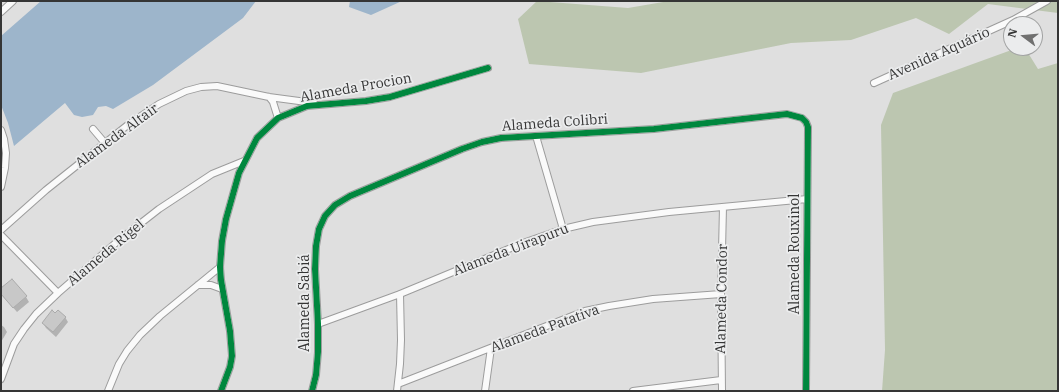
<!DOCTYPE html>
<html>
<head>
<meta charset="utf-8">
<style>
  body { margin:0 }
  #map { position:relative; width:1059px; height:392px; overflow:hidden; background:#dfdfdf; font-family:"IBM Plex Serif",serif }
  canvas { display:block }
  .frame { position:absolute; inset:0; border:2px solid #353535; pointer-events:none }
  .north { position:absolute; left:1003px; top:16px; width:40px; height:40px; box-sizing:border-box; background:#ebeced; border:1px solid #a2a3a3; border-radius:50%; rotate:286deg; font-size:11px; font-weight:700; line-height:16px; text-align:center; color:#353535 }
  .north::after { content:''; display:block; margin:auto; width:14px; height:18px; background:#707070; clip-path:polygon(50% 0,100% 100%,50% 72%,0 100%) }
</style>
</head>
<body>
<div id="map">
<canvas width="1059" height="392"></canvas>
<div class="frame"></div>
<div class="north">N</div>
</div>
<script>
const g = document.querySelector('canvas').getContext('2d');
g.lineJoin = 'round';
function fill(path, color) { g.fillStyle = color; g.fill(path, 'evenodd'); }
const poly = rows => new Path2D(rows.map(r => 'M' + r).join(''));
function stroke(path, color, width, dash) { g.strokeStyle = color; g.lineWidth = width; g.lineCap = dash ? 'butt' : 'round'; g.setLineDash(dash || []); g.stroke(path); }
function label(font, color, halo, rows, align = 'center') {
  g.font = font + ' "IBM Plex Serif",serif'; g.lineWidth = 3.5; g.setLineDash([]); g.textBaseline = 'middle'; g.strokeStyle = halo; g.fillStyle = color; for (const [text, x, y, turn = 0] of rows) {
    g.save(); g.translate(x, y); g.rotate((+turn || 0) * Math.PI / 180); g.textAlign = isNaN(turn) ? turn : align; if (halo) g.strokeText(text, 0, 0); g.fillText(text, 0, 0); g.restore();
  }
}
fill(poly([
  [537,1,628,8,669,1,1058,1,1058,13,988,4,949,34,916,18,851,40,791,43,641,73,529,64,518,19],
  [1017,48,1025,48,1038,69,1058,63,1058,391,882,391,885,350,881,125,893,93]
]), '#bcc6b0');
fill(poly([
  [41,1,256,1,243,18,153,85,113,109,106,106,98,107,93,115,82,117,74,115,65,103,14,146,8,123,1,105,1,36],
  [350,1,402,1,371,15,349,7]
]), '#9db5cb');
fill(poly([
  [1,290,26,297,29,302,17,312,3,296],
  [65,317,68,322,56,337,46,328,43,323],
  [1,325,4,327,7,332,1,342]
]), '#0003');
const building = poly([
  [12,279,27,296,13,308,1,294,1,288,12,279],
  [52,310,55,313,58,310,66,317,53,332,42,323,52,310]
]);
fill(building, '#c8c8c8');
stroke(building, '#aaa', 1);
const street = poly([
  [1,12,13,1],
  [874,83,1013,20,1047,1],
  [269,97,273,102,278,118],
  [93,129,104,142],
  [1,130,4,139,6,153,5,168,1,187],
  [536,136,563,229],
  [1,230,46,190,129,124,159,104,186,91,201,87,217,86,269,97,314,103],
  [1,235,58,293],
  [198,285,211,285,222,289],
  [318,324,400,294,523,243,563,229,593,222,669,212,807,199],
  [1,379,14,344,24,329,36,314,58,293,118,241,159,209,212,174,244,161],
  [398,384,585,311,609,306,653,299,721,294],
  [108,391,119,364,127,351,140,335,160,316,220,267],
  [221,391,230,367,232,356,230,331,221,280,220,267,222,241,226,219,239,173,257,138,278,118,307,106,366,101,390,97,488,68],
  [312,391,316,375,318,352,318,324,315,269,316,246,319,229,325,216,335,205,350,196,462,149,482,142,501,138,654,129,787,114,802,118,806,122,808,127,806,391],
  [397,391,400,364,401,340,400,294],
  [485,391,491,348],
  [633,391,721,380],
  [722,391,721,294,723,207]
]);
stroke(street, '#9c9c9c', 8);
stroke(street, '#fafafa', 6);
stroke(poly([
  [221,391,230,367,232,356,230,331,221,280,220,267,222,241,226,219,239,173,257,138,278,118,307,106,366,101,390,97,488,68],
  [312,391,316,375,318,352,318,324,315,269,316,246,319,229,325,216,335,205,350,196,462,149,482,142,501,138,654,129,787,114,802,118,806,122,808,127,806,391]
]), '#00873e', 6);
label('14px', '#353535', '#ebeced', [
  ["Avenida Aquário",939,54,-24],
  ["Alameda Procion",356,88,-10],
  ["Alameda Colibri",555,123,-4],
  ["Alameda Altair",117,136,-36],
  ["Alameda Uirapuru",511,250,-21],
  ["Alameda Rigel",106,253,-40],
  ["Alameda Rouxinol",795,254,-90],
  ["Alameda Condor",722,299,-89],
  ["Alameda Sabiá",305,303,-90],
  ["Alameda Patativa",545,329,-20]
]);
</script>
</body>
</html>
